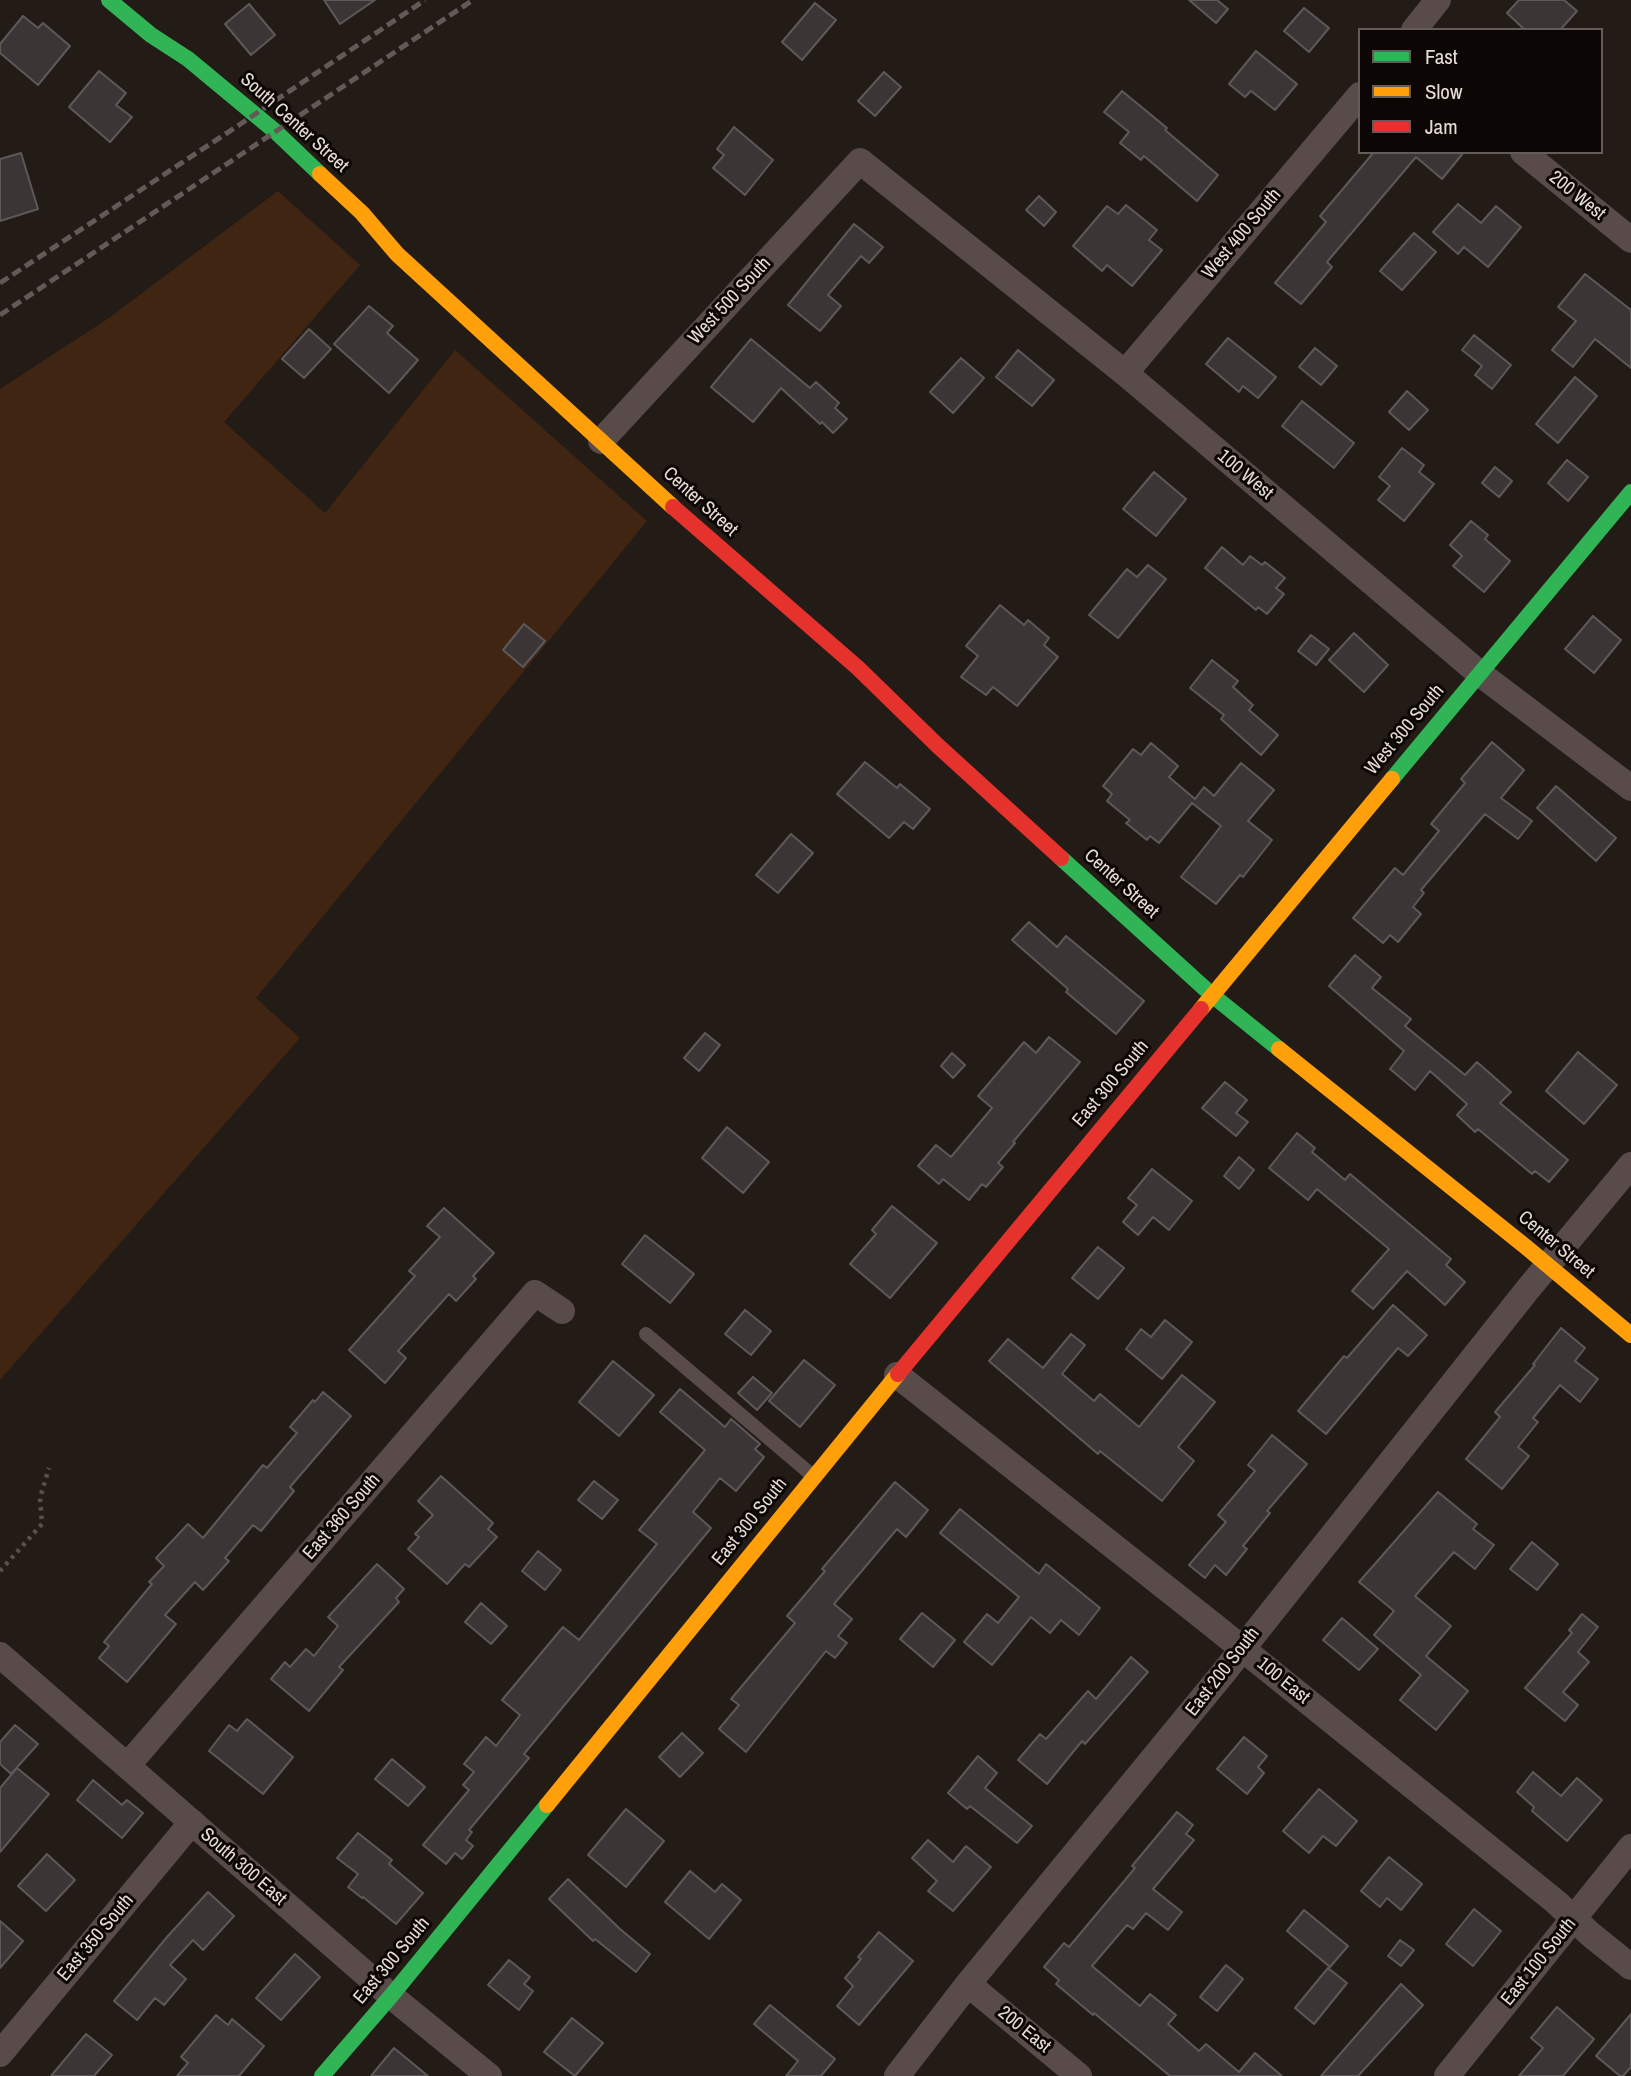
<!DOCTYPE html>
<html>
<head>
<meta charset="utf-8">
<style>
  body { margin:0 }
  #map { position:relative; width:1631px; height:2076px; overflow:hidden; background:#231b16; font-family:"Archivo Narrow",sans-serif }
  canvas { display:block }
  .legend { position:absolute; left:1358px; top:28px; width:245px; height:126px; box-sizing:border-box; background:#0c0604; border:2px solid #635c58; margin:0; padding:9px 12px; list-style:none; font-size:21px; color:#e6dcd6 }
  .legend li { display:flex; align-items:center; gap:14px; height:35px }
  .legend b { width:35px; border:2px solid #635c58 }
</style>
</head>
<body>
<div id="map">
<canvas width="1631" height="2076"></canvas>
<ul class="legend">
<li><b style="height:9px;background:#30b455"></b>Fast</li>
<li><b style="height:9px;background:#ff9f0a"></b>Slow</li>
<li><b style="height:9px;background:#e5322d"></b>Jam</li>
</ul>
</div>
<script>
const g = document.querySelector('canvas').getContext('2d');
g.lineJoin = 'round';
function fill(path, color) { g.fillStyle = color; g.fill(path, 'evenodd'); }
const poly = rows => new Path2D(rows.map(r => 'M' + r).join(''));
function stroke(path, color, width, dash) { g.strokeStyle = color; g.lineWidth = width; g.lineCap = dash ? 'butt' : 'round'; g.setLineDash(dash || []); g.stroke(path); }
function label(font, color, halo, rows, align = 'center') {
  g.font = font + ' "Archivo Narrow",sans-serif'; g.lineWidth = 6; g.setLineDash([]); g.textBaseline = 'middle'; g.strokeStyle = halo; g.fillStyle = color; for (const [text, x, y, turn = 0] of rows) {
    g.save(); g.translate(x, y); g.rotate((+turn || 0) * Math.PI / 180); g.textAlign = isNaN(turn) ? turn : align; if (halo) g.strokeText(text, 0, 0); g.fillText(text, 0, 0); g.restore();
  }
}
fill(poly([
  [278,191,360,265,224,422,325,513,455,350,647,521,256,998,300,1038,0,1380,0,389,109,318]
]), '#402512');
const building = poly([
  [324,0,375,0,340,24,324,0],
  [1189,0,1217,0,1228,9,1216,23,1189,0],
  [1519,0,1564,0,1577,11,1560,30,1525,30,1507,13,1519,0],
  [815,3,836,20,802,60,782,42,815,3],
  [249,4,275,35,251,55,225,24,249,4],
  [1304,8,1329,28,1309,52,1284,31,1304,8],
  [23,16,38,28,43,23,70,46,38,85,0,53,0,44,23,16],
  [1256,51,1297,84,1275,110,1251,91,1245,97,1229,84,1256,51],
  [99,71,126,93,116,105,132,117,110,142,69,107,99,71],
  [884,72,901,87,875,116,858,101,884,72],
  [1122,91,1167,128,1165,130,1218,175,1197,201,1144,156,1141,160,1120,143,1129,132,1104,112,1122,91],
  [734,127,773,160,745,195,713,168,724,155,717,149,734,127],
  [1374,152,1464,152,1442,179,1416,157,1327,262,1332,267,1301,304,1275,283,1326,222,1320,216,1374,152],
  [21,153,38,209,0,221,0,159,21,153],
  [1039,196,1056,212,1044,226,1026,210,1039,196],
  [1458,204,1481,223,1496,206,1521,227,1488,267,1464,247,1458,254,1433,232,1458,204],
  [1126,205,1157,230,1149,240,1162,250,1132,286,1107,265,1102,271,1073,246,1107,206,1118,214,1126,205],
  [854,224,883,247,869,263,861,256,828,295,841,306,820,331,788,305,854,224],
  [1414,233,1436,252,1402,290,1380,271,1414,233],
  [1585,274,1631,310,1631,368,1595,339,1573,367,1552,350,1576,321,1558,307,1585,274],
  [369,306,393,326,387,333,418,360,389,393,334,344,369,306],
  [309,329,331,349,304,378,282,359,309,329],
  [1474,335,1511,365,1492,389,1475,375,1482,366,1462,350,1474,335],
  [1228,338,1276,377,1258,398,1243,386,1239,392,1206,364,1228,338],
  [751,339,810,388,816,382,839,403,835,408,847,419,833,433,822,422,820,424,781,388,753,422,711,387,751,339],
  [1315,348,1337,366,1321,385,1299,367,1315,348],
  [1018,350,1054,380,1032,406,996,377,1018,350],
  [961,358,984,378,953,413,930,392,961,358],
  [1575,377,1597,396,1558,443,1536,424,1575,377],
  [1407,391,1428,410,1409,430,1389,412,1407,391],
  [1302,401,1354,443,1334,468,1282,426,1302,401],
  [1402,448,1424,465,1419,472,1434,484,1404,521,1378,500,1390,486,1379,477,1402,448],
  [1567,460,1588,477,1568,501,1548,483,1567,460],
  [1495,467,1512,481,1499,497,1482,483,1495,467],
  [1154,472,1186,499,1156,536,1123,509,1154,472],
  [1471,521,1488,535,1485,539,1510,561,1484,592,1453,566,1462,556,1450,545,1471,521],
  [1222,547,1243,565,1250,556,1262,565,1265,562,1285,578,1276,588,1284,594,1267,614,1258,607,1256,610,1205,568,1222,547],
  [1148,565,1166,579,1118,638,1089,615,1127,569,1137,577,1148,565],
  [1000,605,1024,625,1028,620,1049,638,1044,645,1058,657,1017,706,993,687,986,695,961,677,978,656,966,646,1000,605],
  [1593,616,1621,640,1594,673,1565,649,1593,616],
  [524,624,545,641,523,667,503,650,524,624],
  [1354,633,1388,665,1364,692,1329,660,1354,633],
  [1311,635,1329,649,1316,665,1298,651,1311,635],
  [1212,660,1238,681,1233,687,1253,705,1249,710,1278,735,1261,755,1221,719,1224,715,1190,688,1212,660],
  [1492,742,1524,770,1501,798,1532,821,1518,839,1485,814,1421,890,1424,893,1413,907,1421,914,1398,942,1390,935,1383,943,1353,918,1395,868,1403,875,1439,831,1431,824,1465,783,1461,779,1492,742],
  [1151,743,1178,766,1169,777,1195,799,1204,787,1214,796,1241,763,1274,790,1248,821,1272,840,1243,877,1240,875,1216,904,1181,877,1221,826,1192,803,1159,843,1150,836,1147,840,1126,823,1130,820,1107,801,1112,794,1103,786,1133,749,1141,755,1151,743],
  [865,762,897,788,900,784,930,809,913,829,904,822,889,838,837,794,865,762],
  [1556,786,1616,838,1596,861,1537,808,1556,786],
  [791,834,813,853,778,893,756,875,791,834],
  [1029,922,1057,947,1066,936,1144,1001,1116,1034,1066,992,1068,989,1012,940,1029,922],
  [1355,955,1381,977,1372,988,1411,1019,1405,1026,1465,1075,1477,1062,1511,1092,1500,1103,1568,1160,1549,1182,1535,1171,1532,1174,1478,1129,1475,1132,1457,1115,1467,1104,1430,1071,1415,1090,1390,1069,1404,1051,1329,986,1355,955],
  [705,1033,720,1045,699,1071,684,1058,705,1033],
  [1049,1037,1080,1062,1013,1142,1015,1143,998,1163,1003,1167,986,1187,982,1184,969,1200,943,1179,939,1184,918,1166,936,1145,951,1157,992,1108,978,1096,1024,1042,1036,1053,1049,1037],
  [1578,1052,1617,1085,1584,1124,1546,1091,1578,1052],
  [952,1053,965,1065,953,1078,941,1066,952,1053],
  [1225,1082,1247,1100,1236,1113,1248,1122,1236,1136,1202,1108,1225,1082],
  [727,1127,769,1162,743,1193,702,1158,727,1127],
  [1297,1133,1315,1148,1312,1152,1345,1180,1350,1174,1451,1259,1446,1265,1465,1282,1445,1305,1407,1271,1373,1309,1352,1291,1389,1249,1317,1189,1308,1200,1269,1168,1297,1133],
  [1239,1157,1254,1170,1239,1189,1224,1176,1239,1157],
  [1152,1169,1192,1201,1169,1230,1153,1217,1138,1235,1123,1222,1137,1205,1128,1198,1152,1169],
  [892,1206,937,1243,890,1298,850,1264,876,1234,872,1230,892,1206],
  [444,1208,494,1253,473,1276,476,1279,456,1301,449,1294,398,1351,406,1358,385,1383,349,1350,415,1276,409,1271,440,1237,427,1226,444,1208],
  [645,1235,694,1274,670,1303,622,1264,645,1235],
  [1098,1247,1124,1268,1098,1299,1072,1278,1098,1247],
  [1393,1305,1427,1335,1408,1356,1398,1348,1326,1434,1298,1411,1344,1356,1347,1358,1393,1305],
  [745,1310,771,1331,751,1355,725,1334,745,1310],
  [1165,1320,1192,1342,1162,1379,1126,1349,1141,1329,1151,1337,1165,1320],
  [1561,1328,1585,1348,1575,1361,1598,1379,1580,1402,1560,1385,1533,1418,1538,1422,1518,1447,1529,1456,1502,1489,1466,1459,1500,1417,1495,1412,1535,1365,1533,1364,1561,1328],
  [1071,1334,1085,1345,1062,1374,1094,1401,1100,1394,1139,1427,1182,1375,1215,1402,1178,1447,1194,1461,1162,1501,1100,1451,1098,1454,989,1361,1008,1339,1043,1368,1071,1334],
  [804,1360,835,1385,800,1427,769,1401,804,1360],
  [613,1361,654,1395,619,1436,579,1402,613,1361],
  [753,1377,772,1393,757,1410,738,1393,753,1377],
  [680,1389,725,1427,731,1419,760,1444,755,1449,764,1457,736,1491,720,1478,693,1512,711,1528,524,1754,529,1758,469,1830,472,1832,466,1840,473,1846,462,1859,455,1853,446,1864,423,1845,469,1790,463,1785,474,1772,464,1764,486,1737,496,1746,520,1715,502,1700,563,1627,579,1640,657,1544,639,1530,705,1450,660,1412,680,1389],
  [323,1392,351,1416,290,1487,294,1491,261,1531,253,1525,225,1558,229,1561,203,1590,195,1582,165,1615,176,1624,127,1682,99,1658,109,1646,104,1642,152,1584,149,1582,164,1566,156,1558,188,1524,203,1538,263,1465,267,1468,297,1433,290,1427,313,1400,315,1402,323,1392],
  [1272,1435,1307,1464,1267,1511,1270,1513,1243,1546,1247,1549,1226,1575,1215,1565,1205,1578,1189,1565,1226,1522,1218,1515,1255,1471,1248,1465,1272,1435],
  [441,1476,493,1523,488,1529,497,1537,469,1567,465,1564,447,1584,408,1549,419,1537,415,1534,433,1515,418,1501,441,1476],
  [594,1481,618,1500,602,1519,578,1500,594,1481],
  [895,1482,928,1510,906,1537,897,1529,834,1604,852,1619,838,1636,847,1643,835,1658,826,1651,746,1752,719,1729,739,1705,731,1699,795,1623,787,1616,825,1571,822,1569,895,1482],
  [1438,1492,1477,1524,1473,1529,1494,1545,1475,1569,1454,1552,1415,1596,1451,1626,1426,1656,1468,1691,1436,1730,1400,1700,1421,1675,1374,1635,1394,1611,1359,1582,1438,1492],
  [960,1509,1039,1574,1046,1564,1100,1608,1079,1635,1061,1620,1050,1633,1031,1617,992,1665,964,1642,987,1614,998,1623,1019,1597,940,1533,960,1509],
  [1532,1542,1558,1564,1537,1590,1510,1569,1532,1542],
  [538,1551,561,1570,545,1590,522,1571,538,1551],
  [377,1564,404,1589,396,1598,399,1602,339,1667,343,1670,309,1711,271,1679,285,1662,290,1667,306,1649,314,1656,338,1626,328,1617,377,1564],
  [481,1603,507,1626,491,1644,465,1622,481,1603],
  [922,1613,955,1640,933,1667,900,1639,922,1613],
  [1582,1614,1598,1627,1578,1652,1589,1662,1563,1692,1578,1705,1565,1721,1525,1688,1572,1633,1569,1630,1582,1614],
  [1342,1618,1378,1649,1359,1670,1323,1640,1342,1618],
  [1131,1657,1148,1672,1085,1744,1082,1741,1047,1784,1018,1760,1040,1734,1046,1739,1088,1691,1096,1699,1131,1657],
  [247,1719,293,1757,263,1794,209,1751,229,1725,237,1731,247,1719],
  [15,1725,38,1744,11,1774,0,1764,0,1742,15,1725],
  [682,1733,703,1753,680,1777,659,1757,682,1733],
  [1244,1737,1267,1756,1258,1767,1264,1773,1247,1794,1217,1769,1244,1737],
  [978,1756,997,1773,985,1788,1032,1826,1017,1843,970,1806,967,1809,948,1793,978,1756],
  [392,1759,425,1787,408,1806,375,1779,392,1759],
  [17,1768,49,1794,0,1852,0,1788,17,1768],
  [1533,1772,1561,1796,1577,1778,1602,1800,1567,1841,1532,1811,1534,1807,1517,1792,1533,1772],
  [93,1780,122,1805,127,1800,143,1813,122,1838,77,1800,93,1780],
  [1319,1789,1357,1821,1336,1846,1323,1836,1309,1853,1283,1831,1319,1789],
  [626,1809,664,1841,626,1887,588,1855,626,1809],
  [1177,1812,1193,1825,1186,1834,1194,1840,1153,1889,1182,1912,1168,1930,1146,1913,1133,1929,1127,1925,1092,1966,1140,2006,1150,1994,1176,2015,1168,2024,1199,2051,1206,2044,1239,2072,1255,2053,1282,2076,1170,2076,1094,2013,1093,2015,1056,1984,1059,1980,1044,1967,1064,1943,1069,1947,1135,1868,1132,1866,1177,1812],
  [358,1833,392,1860,389,1864,423,1893,396,1924,363,1897,362,1898,348,1887,358,1874,337,1858,358,1833],
  [928,1840,953,1862,966,1846,991,1867,953,1911,928,1891,937,1881,912,1858,928,1840],
  [47,1854,75,1880,46,1911,18,1886,47,1854],
  [1389,1857,1422,1884,1401,1910,1387,1898,1380,1907,1361,1891,1389,1857],
  [690,1871,715,1892,722,1884,741,1900,709,1939,665,1902,690,1871],
  [568,1879,620,1929,650,1954,636,1972,595,1939,593,1941,549,1899,568,1879],
  [208,1892,234,1916,203,1950,193,1940,170,1965,186,1979,164,2005,155,1998,137,2020,114,2001,167,1937,208,1892],
  [1474,1909,1501,1931,1473,1966,1446,1944,1474,1909],
  [1304,1910,1348,1946,1330,1967,1287,1931,1304,1910],
  [0,1921,23,1941,0,1968,0,1921],
  [879,1932,913,1961,859,2025,837,2006,853,1986,845,1978,861,1959,858,1957,879,1932],
  [1400,1940,1414,1950,1401,1966,1388,1956,1400,1940],
  [295,1954,320,1977,281,2020,256,1998,295,1954],
  [509,1960,530,1977,524,1984,533,1991,519,2010,488,1985,509,1960],
  [1226,1965,1243,1979,1217,2011,1200,1997,1226,1965],
  [1328,1968,1347,1983,1314,2024,1295,2008,1328,1968],
  [1401,1984,1423,2005,1358,2076,1321,2076,1401,1984],
  [770,2005,835,2059,821,2076,786,2076,798,2061,754,2024,770,2005],
  [1557,2007,1594,2039,1563,2076,1519,2076,1543,2048,1531,2038,1557,2007],
  [1631,2014,1631,2067,1623,2076,1620,2076,1596,2056,1631,2014],
  [216,2015,228,2025,232,2019,264,2046,239,2076,177,2076,188,2063,181,2057,216,2015],
  [572,2018,603,2043,575,2076,544,2052,572,2018],
  [86,2034,112,2055,94,2076,51,2076,86,2034],
  [394,2048,428,2076,371,2076,394,2048]
]);
fill(building, '#3b3536');
stroke(building, '#5d5859', 2);
stroke(poly([
  [0,1571,42,1524,40,1498,49,1468]
]), '#5a504d', 4.5, [3.5, 5]);
stroke(poly([
  [646,1334,813,1476]
]), '#584b49', 14);
stroke(poly([
  [1414,30,1438,0],
  [1523,152,1631,240],
  [1125,373,1360,95],
  [601,441,860,161,1125,373,1479,673,1631,788],
  [897,1375,1213,1625,1556,1902,1590,1934,1631,1967],
  [0,1655,391,1996,489,2076],
  [127,1766,535,1293,562,1311],
  [968,1984,1079,2076],
  [0,2054,192,1822],
  [897,2076,968,1984,1224,1672,1528,1289,1631,1165],
  [1447,2076,1631,1847]
]), '#584b49', 26);
stroke(poly([
  [109,0,151,35,188,59,276,132,320,174],
  [1392,779,1631,492],
  [1061,858,1212,995,1279,1049],
  [322,2076,391,1996,547,1805]
]), '#30b455', 16);
stroke(poly([
  [320,174,362,213,397,254,673,507],
  [1201,1009,1392,779],
  [1279,1049,1526,1247,1631,1335],
  [547,1805,898,1374]
]), '#ff9f0a', 16);
stroke(poly([
  [673,507,858,668,937,745,1061,858],
  [898,1374,1201,1009]
]), '#e5322d', 16);
stroke(poly([
  [0,283,242,123,425,0],
  [0,315,473,0]
]), '#645957', 5, [10, 5]);
label('19px', '#e6dcd6', '#0c0604', [
  ["South Center Street",294,123,42],
  ["200 West",1577,196,39],
  ["West 400 South",1242,234,-50],
  ["West 500 South",730,301,-47],
  ["100 West",1245,475,40],
  ["Center Street",700,502,42],
  ["West 300 South",1405,730,-50],
  ["Center Street",1121,884,42],
  ["East 300 South",1111,1084,-50],
  ["Center Street",1556,1245,40],
  ["East 360 South",342,1517,-49],
  ["East 300 South",750,1522,-51],
  ["East 200 South",1223,1672,-52],
  ["100 East",1283,1681,39],
  ["South 300 East",243,1867,41],
  ["East 350 South",96,1938,-50],
  ["East 300 South",392,1961,-50],
  ["East 100 South",1539,1962,-51],
  ["200 East",1024,2030,39]
]);
</script>
</body>
</html>
